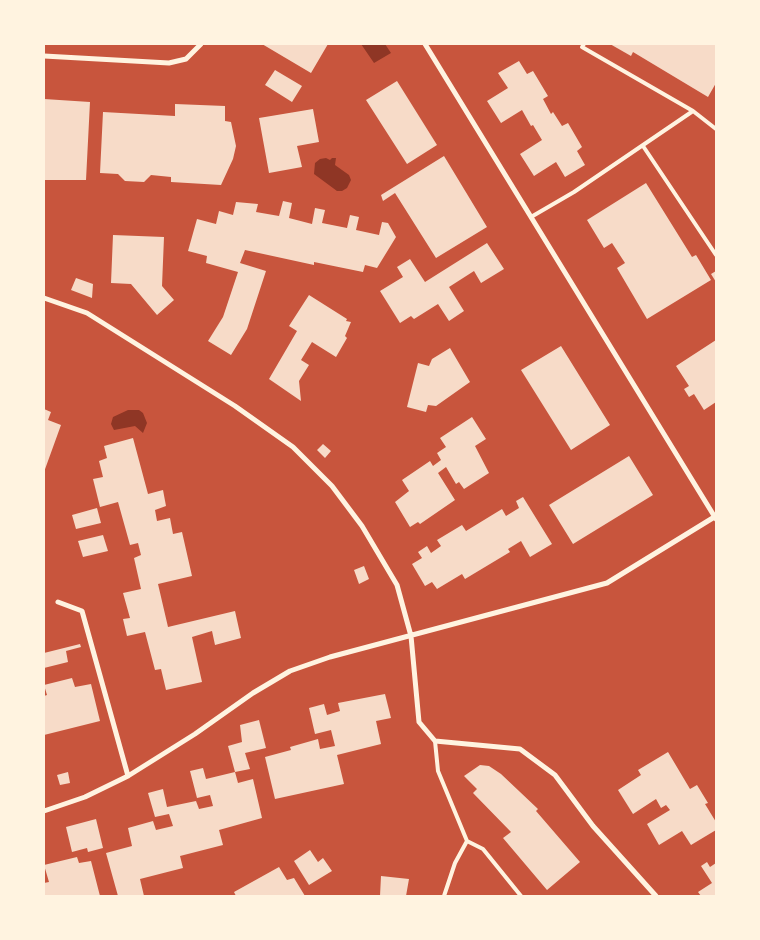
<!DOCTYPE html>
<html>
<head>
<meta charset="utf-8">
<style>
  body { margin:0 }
  #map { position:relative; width:760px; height:940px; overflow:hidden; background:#c8553d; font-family:"Playfair Display",serif }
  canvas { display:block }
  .frame { position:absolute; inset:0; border:45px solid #fff3e0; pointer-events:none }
</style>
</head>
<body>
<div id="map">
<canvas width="760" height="940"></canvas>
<div class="frame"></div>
</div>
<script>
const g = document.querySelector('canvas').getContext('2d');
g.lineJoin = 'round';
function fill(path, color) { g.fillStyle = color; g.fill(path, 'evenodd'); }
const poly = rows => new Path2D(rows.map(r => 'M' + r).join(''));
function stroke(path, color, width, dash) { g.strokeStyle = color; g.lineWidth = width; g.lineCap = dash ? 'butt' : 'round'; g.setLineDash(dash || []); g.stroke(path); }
fill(poly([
  [361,44,385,44,391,53,374,63],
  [326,158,330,160,332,158,336,158,335,165,349,175,351,180,347,188,342,191,337,191,314,174,315,163,320,159],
  [128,410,139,410,143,413,147,423,143,433,135,426,114,430,111,424,113,417]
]), '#8f3625');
fill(poly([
  [262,44,328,44,311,73],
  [610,44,716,44,716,83,708,97,633,52,631,56],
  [519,61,527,74,533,71,548,96,543,99,551,114,553,112,562,126,568,123,582,147,577,151,585,165,565,177,556,162,534,176,520,154,542,140,533,125,531,126,522,110,501,123,487,101,508,88,498,73],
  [275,70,302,86,292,102,265,85],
  [397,81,437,145,407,164,366,100],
  [44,99,90,102,86,180,44,180],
  [175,104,225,106,225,121,231,122,236,146,233,159,221,185,171,182,171,177,151,175,144,182,125,181,118,174,100,173,103,112,175,116],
  [313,109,319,142,297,146,302,167,269,173,259,118],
  [444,156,487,227,436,258,395,193,383,201,381,195],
  [646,183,692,257,696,255,711,280,647,319,617,268,625,263,612,243,604,248,587,220],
  [283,201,292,203,289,218,312,224,315,208,325,210,322,223,347,228,350,215,359,217,356,230,379,235,382,222,388,223,396,237,377,268,365,265,363,272,314,262,314,265,245,250,240,263,266,271,247,329,231,355,208,341,223,317,238,272,206,263,207,256,188,251,197,219,216,224,219,211,233,215,236,202,258,204,256,212,279,216],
  [113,235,164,237,162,286,174,300,157,315,131,284,111,283],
  [487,243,504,269,481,283,474,271,449,287,464,311,449,321,438,304,414,319,411,316,400,323,380,291,403,277,397,267,410,259,425,282],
  [716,271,716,282,711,274],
  [76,278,93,284,92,298,71,290],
  [309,295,347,319,346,321,351,322,345,336,347,338,336,357,312,342,301,360,309,365,299,381,301,401,269,379,297,331,289,326],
  [716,340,716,402,704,410,694,394,689,397,684,389,689,386,676,366],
  [561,346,610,425,571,450,521,370],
  [450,348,470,382,436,406,428,405,426,412,407,407,418,363,429,366,432,359],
  [44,409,51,412,48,420,61,425,44,472],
  [472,417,486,439,475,446,489,473,464,489,459,482,456,484,446,467,438,473,455,500,420,524,418,522,410,527,395,502,409,491,402,480,430,461,433,466,441,460,437,453,446,447,440,438],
  [133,438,148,494,163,490,166,506,155,510,157,521,170,518,173,534,182,532,192,576,158,584,168,627,235,611,241,638,215,645,212,631,192,637,202,682,166,690,161,669,155,670,145,632,127,636,123,619,130,618,123,593,141,589,134,558,141,555,138,543,130,545,118,502,100,507,93,479,103,477,99,461,107,458,104,446],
  [323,444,331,451,325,458,317,450],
  [629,456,653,495,573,544,549,505],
  [523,497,552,544,530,557,521,541,508,549,510,552,465,579,462,574,437,589,432,582,425,586,412,564,422,558,418,552,427,546,431,553,441,546,437,540,462,525,466,531,502,509,506,516,519,508,516,501],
  [97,508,101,523,76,529,72,515],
  [103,535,108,551,83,557,78,541],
  [364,566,369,579,359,584,354,570],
  [80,644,81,647,66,651,68,662,44,668,44,653],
  [72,678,75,687,91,684,100,721,44,735,44,696,47,695,44,685],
  [385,694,391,718,376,721,381,744,337,755,344,784,275,799,265,757,291,750,290,747,318,739,320,749,335,746,331,730,315,734,309,708,324,704,327,715,340,711,338,703],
  [259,720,266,748,245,753,250,769,235,772,228,746,242,742,240,725],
  [668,752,690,789,697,785,708,803,705,804,716,822,716,830,691,845,682,831,659,845,647,824,670,810,666,805,661,808,656,799,633,814,618,790,641,775,638,770],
  [480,765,489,766,501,774,538,809,536,811,580,862,547,890,503,838,511,832,473,793,477,789,464,776],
  [203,768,206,779,235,772,238,783,253,779,262,818,219,830,223,845,180,856,183,868,140,879,144,896,118,896,106,853,132,846,128,828,153,821,156,830,173,826,169,814,155,817,148,793,163,789,167,807,196,801,199,809,213,806,210,795,197,798,190,771],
  [68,772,70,783,60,785,57,775],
  [96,819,103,848,88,852,87,848,72,852,66,827],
  [310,850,318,862,323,858,332,871,309,885,294,861],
  [77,857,79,863,91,861,100,896,44,896,44,883,49,882,44,865],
  [707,862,710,867,716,863,716,896,701,896,698,892,712,883,701,866],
  [279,867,287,880,294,878,305,896,236,896,234,892],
  [381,876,409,879,406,896,380,896]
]), '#f7dbc8');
stroke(poly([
  [584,44,582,47,693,111,716,129],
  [643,146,716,255],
  [531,217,574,192,693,111],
  [435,741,438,771,467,841,483,849,521,896],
  [444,896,455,863,467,841]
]), '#fff3e0', 4);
stroke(poly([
  [425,44,716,519],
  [44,56,169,63,186,59,201,44],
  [44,298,87,313,235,406,293,447,332,486,362,526,397,585,411,636,419,722,435,741,520,749,555,775,593,826,656,896],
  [58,602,82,611,128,776],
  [44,811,85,797,128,776,195,734,253,693,290,671,330,657,607,583,716,516]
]), '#fff3e0', 5);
</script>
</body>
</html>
